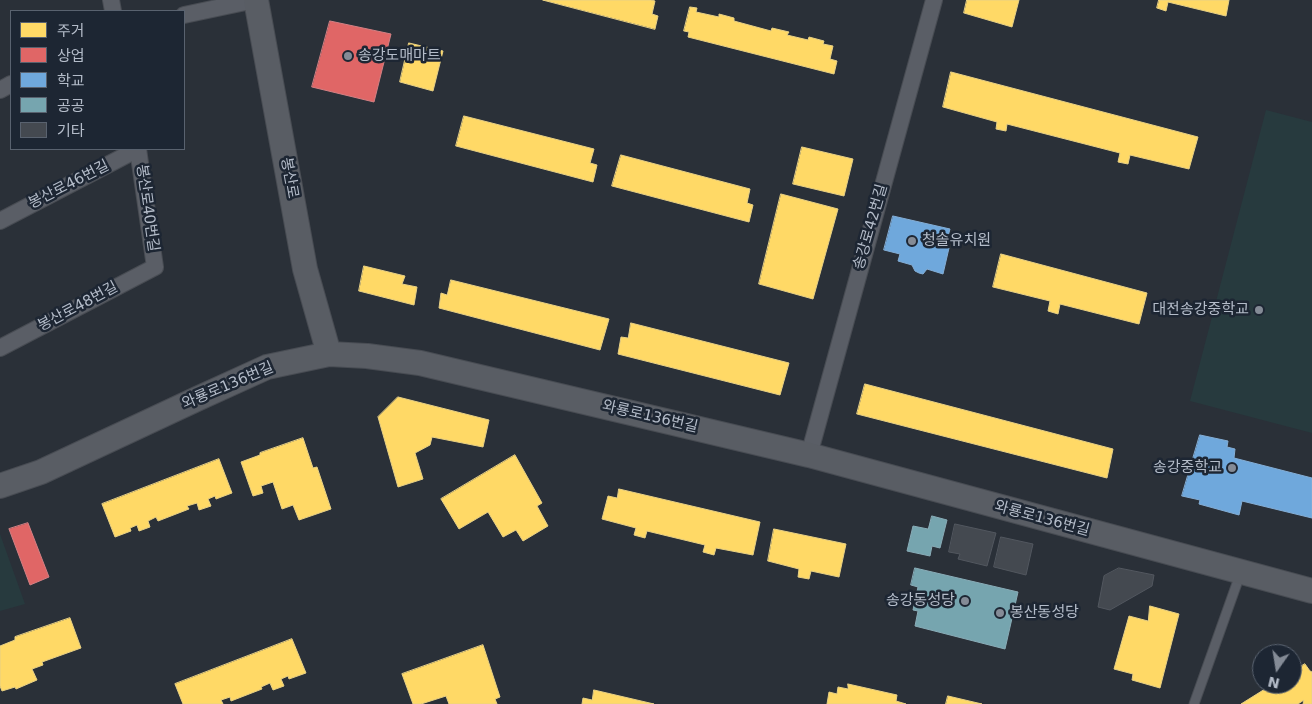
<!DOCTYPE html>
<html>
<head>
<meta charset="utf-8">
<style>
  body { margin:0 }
  #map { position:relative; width:1312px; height:704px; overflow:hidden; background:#2a3038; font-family:"DejaVu Sans","Noto Sans KR",sans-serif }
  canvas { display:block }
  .legend { position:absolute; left:10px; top:10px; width:175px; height:140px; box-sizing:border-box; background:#1d2633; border:1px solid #59626f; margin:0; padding:6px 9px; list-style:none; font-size:15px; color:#b4bcc9 }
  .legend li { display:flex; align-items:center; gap:10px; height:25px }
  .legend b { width:25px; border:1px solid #59626f }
  .north { position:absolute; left:1252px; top:644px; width:50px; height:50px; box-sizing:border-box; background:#1d2633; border:1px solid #59626f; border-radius:50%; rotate:193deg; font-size:14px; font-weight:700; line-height:20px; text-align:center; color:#b4bcc9 }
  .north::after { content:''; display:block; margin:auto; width:18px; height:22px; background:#848b96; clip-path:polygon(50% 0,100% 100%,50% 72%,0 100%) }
</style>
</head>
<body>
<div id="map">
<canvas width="1312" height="704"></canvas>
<ul class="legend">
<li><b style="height:14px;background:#ffd966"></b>주거</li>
<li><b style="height:14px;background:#e06666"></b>상업</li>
<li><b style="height:14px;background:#6fa8dc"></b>학교</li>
<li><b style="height:14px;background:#76a5af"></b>공공</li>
<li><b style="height:14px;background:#444950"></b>기타</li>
</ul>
<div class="north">N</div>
</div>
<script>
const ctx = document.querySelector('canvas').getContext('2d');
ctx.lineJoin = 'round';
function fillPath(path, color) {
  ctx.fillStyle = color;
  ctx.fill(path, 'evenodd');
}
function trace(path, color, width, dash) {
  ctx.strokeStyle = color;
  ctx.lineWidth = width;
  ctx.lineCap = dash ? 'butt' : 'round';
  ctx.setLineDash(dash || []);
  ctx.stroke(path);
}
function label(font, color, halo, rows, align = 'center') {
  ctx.font = font + ' "DejaVu Sans","Noto Sans KR",sans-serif';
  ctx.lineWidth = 5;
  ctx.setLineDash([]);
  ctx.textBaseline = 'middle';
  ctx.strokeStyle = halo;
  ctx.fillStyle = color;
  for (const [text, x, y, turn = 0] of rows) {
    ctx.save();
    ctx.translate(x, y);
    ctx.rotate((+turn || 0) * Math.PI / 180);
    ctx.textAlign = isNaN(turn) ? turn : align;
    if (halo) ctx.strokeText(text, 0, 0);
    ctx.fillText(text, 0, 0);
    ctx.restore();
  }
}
const green = new Path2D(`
  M1266,110l46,12v311l-122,-32z
  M0,534l25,70 -25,7z`);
const homes = new Path2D(`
  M543,0h108l4,1 -3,13 6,2 -3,13z
  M967,0h52l-7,27 -48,-14z
  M1159,0h70l-3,16 -58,-14 -2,9 -9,-3z
  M690,7l7,1 -1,4 23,5v-3l15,4v3l37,10 1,-3 17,4 -2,3 21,5 1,-3 15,4 -1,3 10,2 -3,13 7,2 -3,13 -146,-37 1,-5 -5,-1z
  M409,43l34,8 -10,40 -33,-9z
  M951,72l247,65 -9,32 -59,-14 -2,9 -10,-2 2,-9 -113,-29 -1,7 -10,-2 1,-7 -54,-15z
  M464,116l130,33 -4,14 7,2 -4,17 -137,-36z
  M802,147l51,12 -9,37 -51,-12z
  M621,155l129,34 -3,14 6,2 -4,17 -137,-36z
  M781,194l57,15 -25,90 -54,-15z
  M1001,254l146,39 -8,31 -79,-20 -2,10 -10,-3 2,-10 -57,-14z
  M364,266l41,10 -3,8 15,3 -3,18 -55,-14z
  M451,280l158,39 -9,31 -161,-42 2,-15 6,2z
  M631,323l158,40 -9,32 -162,-41 3,-17 7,1z
  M865,384l248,65 -6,29 -250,-64z
  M398,397l91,23 -6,27 -51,-10 -2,8 -15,8 8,26 -25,8 -20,-70z
  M303,438l10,30 4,-1 14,42 -32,11 -6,-15 -11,4 -9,-27 -12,4 2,7 -10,3 -12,-34 19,-7v-2z
  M515,455l27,48 -5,3 11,20 -25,15 -7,-11 -13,7 -15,-25 -29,17 -18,-30z
  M219,459l13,34 -16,6 -1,-3 -7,3 3,7 -12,4 -2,-7 -10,3 2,3 -31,12 -2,-4 -8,4 2,6 -11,4 -2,-6 -7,3 1,3 -16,6 -13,-33z
  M619,489l141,33 -7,33 -37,-7 -2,7 -11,-3 2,-7 -58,-14 -2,7 -11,-3 2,-7 -34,-9 6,-23 9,2z
  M774,529l72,15 -7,33 -28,-6 -2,8 -11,-2 1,-8 -31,-8z
  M1150,606l29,8 -19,74 -28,-8 1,-6 -19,-5 15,-53 19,5z
  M70,618l11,30 -39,14 1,3 -11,4 5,11 -21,9 -1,-2 -13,4 -2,-5v-40l15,-6v-3z
  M292,639l14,34 -17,6 -1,-3 -7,3 3,7 -11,4 -3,-7 -9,4 1,2 -31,12 -1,-4 -9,3 2,4h-40l-8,-20z
  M483,645l17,52 -5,2 2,5h-48l-3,-8 -25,8h-8l-11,-30z
  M1305,664l5,7 2,1v32h-9l1,-4 -6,4h-57l32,-20h19v-12z
  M848,684l49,11 -1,6 10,3h-79l2,-12 8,2 1,-7 10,2z
  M594,690l60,14h-72l1,-6 9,2z
  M948,696l34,8h-36z`);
const shops = new Path2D(`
  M330,21l61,13 -17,68 -62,-15z
  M28,523l21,54 -19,8 -21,-56z`);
const schools = new Path2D(`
  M893,216l57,13 -5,18 4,1 -6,26 -16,-5 -4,5 -4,-1 -4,-2 -3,-6 -14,-4 2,-7 -16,-4z
  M1200,435l28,6 -1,6 8,2 -1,9 78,20v40l-70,-17 -3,14 -40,-11 1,-4 -18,-4z`);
const public = new Path2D(`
  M932,516l15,4 -7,28 -8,-2 -2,10 -23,-5 6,-25 15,3z
  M915,568l103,24 -13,57 -90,-23 3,-15 -5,-1 5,-23 -7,-2z`);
const building = new Path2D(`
  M955,524l41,9 -9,33 -29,-7 2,-5 -11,-2z
  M1001,537l32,7 -7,31 -32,-8z
  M1119,568l35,7 -2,11 -42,24 -12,-3 6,-31z`);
const lane = new Path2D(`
  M1194,704l47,-132`);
const street = new Path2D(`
  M111,0l2,11
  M184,15l71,-15
  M0,90l11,-6
  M0,221l138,-72
  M0,348l155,-81 -17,-118
  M809,455l125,-455`);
const secondary = new Path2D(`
  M256,0l49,269 24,85
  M0,486l41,-14 158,-74 68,-31 62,-13 38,2 53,7 389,92 503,136`);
const markers = [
  [348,56,5,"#848b96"],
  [912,241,5,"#848b96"],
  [1259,310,5,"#848b96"],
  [1232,468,5,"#848b96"],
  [965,601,5,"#848b96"],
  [1000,613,5,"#848b96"]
];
const poiNames = [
  ["송강도매마트",358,56],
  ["청솔유치원",922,241],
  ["대전송강중학교",1249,310,"right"],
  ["송강중학교",1222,468,"right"],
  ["송강동성당",955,601,"right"],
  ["봉산동성당",1010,613]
];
const streetNames = [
  ["봉산로",289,178,80],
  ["봉산로46번길",69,185,-27],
  ["봉산로40번길",147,208,82],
  ["송강로42번길",871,227,-74],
  ["봉산로48번길",78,307,-28],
  ["와룡로136번길",228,386,-23],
  ["와룡로136번길",650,417,13],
  ["와룡로136번길",1042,519,15]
];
fillPath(green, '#273a3e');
fillPath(homes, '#ffd966');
trace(homes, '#e8d084', 1);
fillPath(shops, '#e06666');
trace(shops, '#d38084', 1);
fillPath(schools, '#6fa8dc');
trace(schools, '#84aed6', 1);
fillPath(public, '#76a5af');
trace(public, '#89acb7', 1);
fillPath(building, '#444950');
trace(building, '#52575f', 1);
trace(lane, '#484c53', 11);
trace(street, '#484c53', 18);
trace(secondary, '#484c53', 26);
trace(lane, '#5a5e66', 9);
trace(street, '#5a5e66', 16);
trace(secondary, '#595d64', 24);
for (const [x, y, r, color] of markers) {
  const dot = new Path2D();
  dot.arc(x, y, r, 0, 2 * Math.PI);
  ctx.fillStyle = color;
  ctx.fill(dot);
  trace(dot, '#1d2633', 2);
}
label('15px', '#b4bcc9', '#1d2633', poiNames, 'left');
label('15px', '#b4bcc9', '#1d2633', streetNames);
</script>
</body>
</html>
